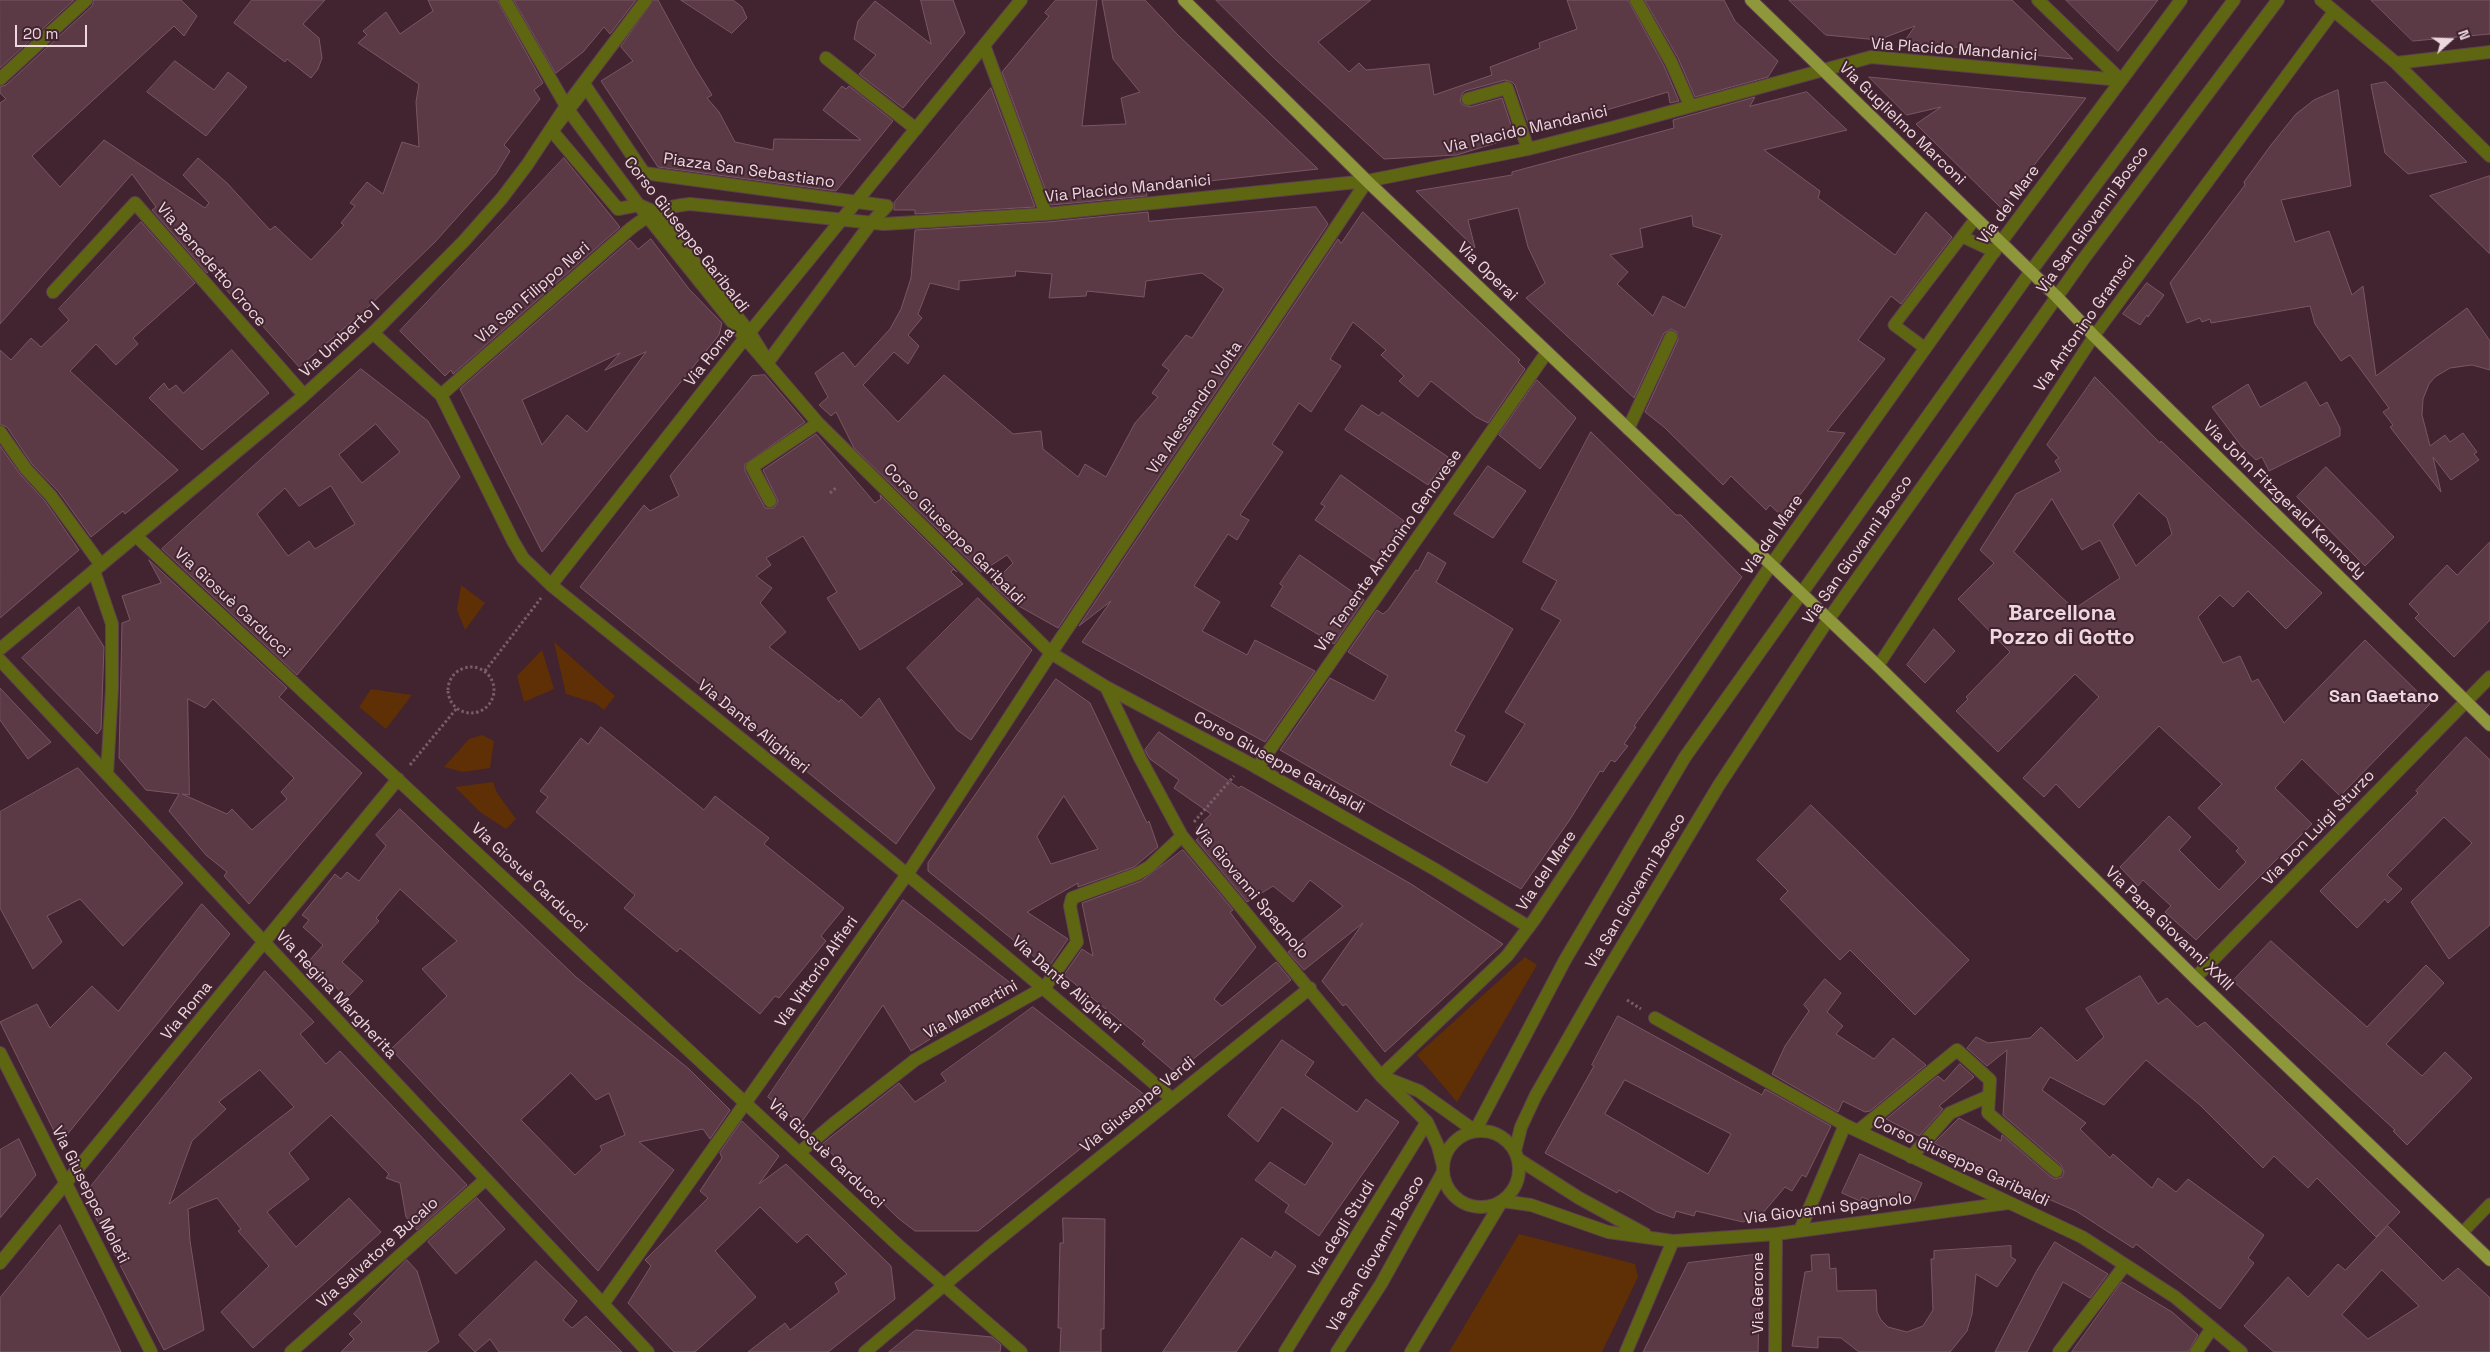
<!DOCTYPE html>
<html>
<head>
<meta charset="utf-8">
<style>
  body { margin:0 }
  #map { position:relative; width:2490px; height:1352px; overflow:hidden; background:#422330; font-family:"Space Grotesk",sans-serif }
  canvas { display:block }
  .north { position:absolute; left:2425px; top:15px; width:50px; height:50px; -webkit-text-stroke:4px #422330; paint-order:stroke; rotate:70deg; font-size:14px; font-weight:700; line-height:20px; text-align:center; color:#edd8df }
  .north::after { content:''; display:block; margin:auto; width:18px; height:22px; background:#edd8df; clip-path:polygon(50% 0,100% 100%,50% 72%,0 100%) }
  .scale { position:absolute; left:15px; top:25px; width:72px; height:22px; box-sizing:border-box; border:2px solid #edd8df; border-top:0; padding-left:6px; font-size:15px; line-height:18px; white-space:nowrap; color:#edd8df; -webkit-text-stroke:4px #422330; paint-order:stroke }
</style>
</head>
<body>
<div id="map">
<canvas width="2490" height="1352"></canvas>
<div class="north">N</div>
<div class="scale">20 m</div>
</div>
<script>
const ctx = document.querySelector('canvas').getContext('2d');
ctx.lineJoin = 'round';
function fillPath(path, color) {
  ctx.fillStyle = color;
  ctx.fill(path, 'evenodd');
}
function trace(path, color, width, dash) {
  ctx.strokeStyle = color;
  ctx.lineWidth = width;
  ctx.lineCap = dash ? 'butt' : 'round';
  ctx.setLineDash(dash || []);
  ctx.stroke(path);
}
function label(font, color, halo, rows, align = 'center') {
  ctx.font = font + ' "Space Grotesk",sans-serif';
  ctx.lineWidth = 4;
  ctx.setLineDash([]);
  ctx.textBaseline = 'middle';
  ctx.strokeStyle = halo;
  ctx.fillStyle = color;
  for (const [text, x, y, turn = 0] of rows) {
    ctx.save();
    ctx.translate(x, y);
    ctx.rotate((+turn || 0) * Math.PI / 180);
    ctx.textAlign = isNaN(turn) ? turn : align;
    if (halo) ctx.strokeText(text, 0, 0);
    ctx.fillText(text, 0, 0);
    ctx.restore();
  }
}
const green = new Path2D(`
  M461,585l24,18 -20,27 -8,-20z
  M554,642l61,54 -11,14 -9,-7 -29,-9z
  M542,650l12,39 -30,13 -7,-26z
  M371,689l41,6 -26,34 -27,-22z
  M482,735l12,6 -4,27 -27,4 -19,-5 25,-28z
  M493,782l4,11 19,26 -10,10 -26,-17 -25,-25z
  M1525,957l12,8 -80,137 -40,-47z
  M1519,1234l116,30 3,13 -36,75h-153z`);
const building = new Path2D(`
  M0,0h74l-74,68z
  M94,0h87l16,16 -13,20 -10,-10 -142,130 28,31 44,-47 101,68 4,-5 -26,-28 15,-17 29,25 43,47 5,-4 36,34 33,-35 -3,-2 14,-17 -5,-3 17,-21 16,12 19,-52 17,5 -3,-45 3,-18 -61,-41 9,-8 -4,-4 23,-19 14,22 33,-23 -5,-11h69l46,83 -9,7 6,9 -36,46 6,6 -14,23 -61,68 -71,69 -65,56 -61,-69 -3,2 -25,-30 -3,3 -55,-63 4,-3 -24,-33 -132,150v-221l6,-4 -6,-6v-6l6,-2 86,-79z
  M252,0h73l-22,24 16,14 3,20 -4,11 -7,9 -24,-19 -2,3 -51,-39z
  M514,0h122l-26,34 -6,-7 -21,25 -27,21z
  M654,0h4l36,66 18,29 -5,3 12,14 16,30 38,8 1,-11 87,1 -38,-30 19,-24 4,3 3,-3 44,35 -57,70 -178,-24 -57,-86 32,-20 -12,-14z
  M681,0h52l9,7 5,11 -15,15z
  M921,0h32l12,33 -62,75 -44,-34 17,-19 -22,-16 4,-18 17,-20 56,43z
  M1056,0h41l-15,126 44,-2 -5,-26 19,-6 -27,-33 -11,-59h43l33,35 140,134 -172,19 1,8 -96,9 -49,-133 47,-56 -4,-3z
  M1216,0h155l-53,42 31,30 10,-9 7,7 63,-6 5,31 58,-20 -2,-8 50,-19 -1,-5 38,-14 -10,-29h61l36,66 15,35 -9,2 -2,-11 -137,40 -16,-47 -3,-3 -7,-2 -40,11 -3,3 -2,7 3,4 7,2 32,-9 13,39 -58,18 -73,4 -109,-100z
  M1645,0h79l11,21 43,40 -10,16 -73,20 -17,-39z
  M1789,0h223l61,59 -169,-17 11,-16 -37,14 -52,-5z
  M2066,0h92l-40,51z
  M2371,0h119v34l-77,7z
  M175,61l39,29 14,-18 19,15 -41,49 -59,-44z
  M1869,77l70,7 147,14 -85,110 -85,-84 25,-17 -34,8z
  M2386,82l53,52 28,28 -59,12 -23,-21 -14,-68z
  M991,88l44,119 -120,7v-4h-21v-7z
  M2338,90l13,96 -70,14 14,42 34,-11 23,64 11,-9 13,90 91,-68 23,33v29l-18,-5 -22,3 -15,9 -6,7 -6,15 -1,16 8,31 15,-11 5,7 13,-9 14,19 -3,2 5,6 -28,20 -18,-23 8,35 -51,-65 3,-2 -10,-13 6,-4 -39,-53 -9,6 -26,-37 -5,-18 -99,17 -1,-4 -8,3 -2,-4 -13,5 -17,-40 75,-98 -1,-3 27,-37 25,-31 18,-14z
  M1807,92l40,38 -83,20 56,41 -2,7 77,57 31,-43 26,25 -51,67 -10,-8 -33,44 27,19 -58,72 18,2 -41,57 -22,26 -12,-11 -4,5 -35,-34 -8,9 -59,-58 -19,-15 33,-72 -1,-8 -6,-3 -7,4 -30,65 -108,-100 19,-15 -17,-36 -10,-39 -50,12 7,28 -59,-57 96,-16v-3l162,-44 -1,-8 82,-23 -5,9zM1692,216l1,10 29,9 -37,73 -22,-12 -10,20 -36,-32 11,-12 -18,-17 33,-8 -3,-18z
  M564,158l56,69 -167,147 -2,-4 -6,6 -45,-45z
  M2490,176v78l-60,-58z
  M1316,207l12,17 -270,404 -48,-27 -18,-17 21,-21 -6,-8 -26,17 -127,-124 -18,-36 -5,4 -12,-11 9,-8 -13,-24 28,-21 12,15 35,-38 11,-20 10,-31 4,-48 132,-8 101,-10 1,9zM1016,271l36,3 -3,24 37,-2 1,-5 57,6 2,-16 56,-8 22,16 -32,49 -6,-3 -24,30 7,5 -17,23 6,4 -23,26 -29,54 -21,-13 -7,13 -35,-28 -2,-18 -28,3 -69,-59 -46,47 -35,-37 31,-33 14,12 11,-18 -11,-11 14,-17 -4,-4 12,-31 29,7v-9l56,-5z
  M1363,212l157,148 -2,2 7,7 -37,54 -12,-6 -45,-36 -13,16 -19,-16 5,-5 -23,-21 5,-5 -33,-28 -23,37 11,7 -30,46 -12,-9 -27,41 11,8 -43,63 9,5 -12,20 -9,-6 -34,52 26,16 -18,29 45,24 8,-15 60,31 -50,71 -183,-100 29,-41 -32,25 259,-387 3,4z
  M141,222l54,61 -62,55 5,6 -22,21 -20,-21 -26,27 108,99 -53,44 -2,-3 -32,26 -33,-46 -26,-27 -25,-37 -7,-3v-74l11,10 20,-22 10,9 28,-27 -10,-11z
  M651,239l38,50 33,34 -3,12 -177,217 -82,-163 170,-149 8,9zM646,352l-59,80 -20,-17 -25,30 -20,-45 98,-47 -15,17z
  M2147,283l17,12 -16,22 -1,-2 -7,10 -17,-11z
  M232,350l37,43 -67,57 -53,-52 15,-15 5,7 7,-5 7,8z
  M361,369l67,52 32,56 -163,198 -135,-126zM376,424l24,28 -38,31 -23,-28zM331,486l24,38 -40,25 -6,-8 -21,15 -31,-42 28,-26 14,18z
  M765,375l40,47 -60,42v7l20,37h9l4,-7 -15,-31 53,-36 59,69 6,-4 -1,-4 77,77 -4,-3 -2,3 12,12 -103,66 -33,-52 10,-6 -34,-56 -37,22 5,7 -15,11 16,12 -12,15 26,29 -17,15 70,55 2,-3 20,19 18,-20 56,90 -39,56 -316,-257 64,-82 6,6 29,-15 -9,-20 82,-100z
  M2095,377l65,66 1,-2 161,152 -36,36 -38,-38 -15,16 -13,-12 -22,22 25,46 17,-7 12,26 6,-3 26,44 81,-83 65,64 -90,92 -38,-37 -27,29 37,36 -116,116 -31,-28 6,-6 -28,-26 -5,6 -18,-19 49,-51 22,21 -12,13 40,40 27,-28 -10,-11 3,-3 -41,-40 24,-24 -63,-58 -80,82 -23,-24 -12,13 -21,-19 76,-81 -24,-23 -77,78 -42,-41 12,-12 -2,-2 44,-45 -52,-53 36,-36 -14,-13 36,-56 45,-23 -6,-10 4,-3 -12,-13zM2139,493l28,25 5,16 -36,32 -23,-41zM2052,499l30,51 18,-10 20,38 -46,31 -60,-57z
  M1537,380l39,38 -36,51 -41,-34z
  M2306,382l14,24 7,-4 13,26v8l-71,35 -7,-14 -6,3 -14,-13 -30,-40 36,-23 12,23z
  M1362,405l17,11 3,-4 66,45 -20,28 -83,-55z
  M1591,432l85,83h5l61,62 -108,149 2,1 -12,17 4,2 -13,16 -4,-2 -8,12 -3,-1 -31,50 -48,68 -241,-139 50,-72 44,23 14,-25 -40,-24 29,-42 6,4 5,-4 28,-40 2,1 10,-19 18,11 -10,19 77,47 -58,102 10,5 -15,29 37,18 38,-59 -20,-12 56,-92 -20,-11 16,-28 -34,-19z
  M0,446l20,28 25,27 34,49 -79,68z
  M1488,466l38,25 -33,47 -39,-24z
  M2326,467l68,70 -29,29 -68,-69z
  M1341,475l63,46 -28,41 -61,-42 10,-14 -4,-2z
  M2490,542v78l-36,37 -39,-39 4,-4 -10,-10 38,-39 10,10z
  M1300,555l64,45 -30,44 -63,-38 12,-20 -3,-2z
  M149,560l138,128 -8,9 83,76 -113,131 -25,-28 3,-4 -21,-17 -37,-44 10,-17 -33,-4 -27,-32 3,-135 8,-3 -8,-24 39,-13zM188,699l17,9 8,-9 81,79 -13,14 6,7 -35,31 -20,-21 -5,5 -45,-20 7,1z
  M978,598l54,52 -61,90 -14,-10 -50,-62z
  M79,607l25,40 -3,82 -4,5 -75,-76z
  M1934,629l21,22 -30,32 -18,-18z
  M1056,679l34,24 57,120 2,-2 9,26 -24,20 -56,20v-4l-51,29 41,27 -20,29 -120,-97v-8zM1064,796l34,53 -47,15 -14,-27z
  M0,688l51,54 -23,17 -28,-39z
  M601,727l103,83 11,-14 54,42 -5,6 80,64 -23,28 5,5 -47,57 -4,-2 -15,18 -80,-66 -3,4 -53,-44 11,-13 -99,-83 12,-15 -8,-6 41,-53 7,6z
  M1159,732l80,56 2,-2 170,98 92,60 -118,108 -39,-48 -3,2 -21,-25 41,-58 -59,47 -16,-18 55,-46 -33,-26 -17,22 -20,-16 -26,16 -51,-62 6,-5 -6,-7 15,-14 -37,-26 5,-8 -29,-21 -3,-5 -2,-4z
  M2466,737l24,23v165l-41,34 -38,-57 61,-59 -28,-26 -57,58 15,14 -14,14 -3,-4 -28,29 -37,-37 98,-98 -2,-2z
  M78,768l105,115 -60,63 -43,-47 -33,17 15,26 -29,27 -33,-61v-96z
  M1811,805l158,155 -54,55 -65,-65 -10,10 -60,-61 8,-8 -31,-31z
  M400,809l176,168 113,92 41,41 -20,29 -7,-10 -64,13 35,28 -76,101 -207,-222 56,-53 -25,-27 35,-28 -57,-52 -24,29 3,3 -37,41 21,19 -16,17 -38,-37 14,-16 -20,-18 6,-7 -7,-5 33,-41 6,5 6,-7 12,9 27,-35 -10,-11zM571,1073l25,27 13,-7 16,42 -25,11 2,4 -27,25 -54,-55z
  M1183,850l50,60 -3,2 26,35 -42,52 8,7 54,-44 15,18 -115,93 -34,-29 3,-3 -81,-66 18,-26 11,7 -11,-53 59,-22z
  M903,900l110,85 -3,3 1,1 -100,62 -28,-46 -80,115h-8l-27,-23z
  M202,904l28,30 -164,202 -10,-1 -56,-113 37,-18 13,24 42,-42 26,25z
  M2271,941l96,86 59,-62 18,18 -58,61 36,32 23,-24 27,26 -65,67 -14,-14 2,-1 -162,-149z
  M265,971l49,51 -14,12 26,30 14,-13 127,134 -50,45 -11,-13 -6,-34 -14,-5 3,-4 -58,-59 -42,38 20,26 -42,33 29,35 53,-49 32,34 -128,116 -32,-36 48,-46 -31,-35 3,-2 -24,-31 -29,11 2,32 14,89 -40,20 -80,-155zM260,1070l34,37 -125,97 23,-63 34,-32 -7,-7z
  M2140,976l18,28 9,-6 30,29 8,-5 195,190 -24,25 -59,-59 -9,10 -34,-32 -11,12 -63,-63 -54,-45 -42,45 -54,-28 -8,13 44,33 -6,6 30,29 3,-4 39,34 6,-10 18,14 12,-13 76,56 -16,23 6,5 -34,46 -84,-65 -3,4 -57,-37 -53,-23 -89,-45 25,-25 42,23 1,-6 49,42 4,2 7,-2 2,-5 -3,-7 -58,-50 4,-65 -20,16 -20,-18 9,-11 12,6 42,-5 11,-11 36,34 27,-24 -18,-28z
  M1825,979l16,14 -14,19 16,14 -7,8 38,25 19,-21 33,27 -56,46 -5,1 -22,-11 -5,11 -66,-38 13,-28 24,-35 -5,-6z
  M1033,1007l113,89 -168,135h-63l-17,-13 -76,-74 77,-61 16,19 31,-21 -5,-7z
  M1618,1016l144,79 3,-6 66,37 -25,51 -4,-2 -10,16 -7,-4 -23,27 -19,8 -47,-11 -2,5 -18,-5 -2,7 -17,-6 -38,-22 -2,3 -72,-40 49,-87 -2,-1zM1625,1080l106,54 -23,40 -103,-60z
  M1282,1040l32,22 -9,13 52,37 9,-13 33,23 -80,114 -34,-24 4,-7 -34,-25 15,-18 35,23 28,-42 -51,-36 -24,35 -30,-26z
  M1960,1064l14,13 -35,29 4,3 -24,27 -33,-17 52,-43 6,5z
  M742,1121l37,35 -20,28 27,-20 105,102 4,33 -67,53h-80l37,-29 5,7 49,-38 -4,-9 12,-9 -40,-40 -10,9 -37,-36 -45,44 41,46 -61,55h-21l-46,-49 23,-37 -6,-6 63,-62 -8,-7 22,-33 -2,-5z
  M19,1139l17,36 -36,43v-68z
  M1860,1154l62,29 -8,18 -15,-7 -5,9 -15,-7 -3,7 -14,-6 -2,4 -18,-8z
  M477,1198l28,31 -49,45 -28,-32z
  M1063,1218l42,1 -1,110h-3v23h-41l1,-24h-3l2,-85h3z
  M60,1225l43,88 18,39h-121v-54z
  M2388,1226l55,55 15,-13 32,30v54h-216l-30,-26 44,-49 20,20 30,-33 7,6zM2382,1270l37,36 -51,33 -26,-24z
  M1242,1238l29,20 4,-7 21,15 -60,86h-73z
  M2055,1242l53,32 -18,24 -27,-16 -36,70h-32l41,-80z
  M2011,1246v11l5,3 -19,27 -21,-13 -4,40 -5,17 -17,21h-91l-18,-14 -23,-1v11l-26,-2 13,-74 7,-1 -1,-16 18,-1 1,15 6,-1 1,23 39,-1 1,22 4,8 7,7 19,5 16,-6 10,-16 -2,-51h3v-8z
  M1761,1254l-3,98h-115l45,-89z
  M407,1260l10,11 22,71 -13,10h-85l13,-13 -5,-5 13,-12 -8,-8z
  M536,1261l41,40 -14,19 9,8 14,-12 36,36h-123l-9,-13 -15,13 -16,-17z
  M2122,1282l50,30 26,23 -10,17h-116z
  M916,1330l76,7 9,8 -1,7h-111z`);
const path = new Path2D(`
  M830,493l7,-6
  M448 690a23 23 0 1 1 46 0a23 23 0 1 1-46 0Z
  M485,671l56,-73
  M410,765l47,-57
  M1194,822l40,-46
  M1627,1000l14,9`);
const service = new Path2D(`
  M1963,237l32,15
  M1925,348l-31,-23 82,-107
  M1878,666l216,-330 240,-325
  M2462,1233l28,-29`);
const pedestrian = new Path2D(`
  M826,58l90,71
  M586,87l58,86 243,33 -16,17 -103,139 -18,-29 -95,-121 -16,-7 -21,4 -66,-78z
  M107,774l5,-86`);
const minor = new Path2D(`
  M505,0l64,111 78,105 98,122 73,85 233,230 55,34 141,75 189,108 93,57
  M1636,0l35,62 19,43
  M2038,0l83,80
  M2321,0l75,63 94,93
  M984,45l62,169
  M2396,63l94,-11
  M0,79l86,-79
  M1468,99l39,-11 21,61
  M53,292l82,-89 169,192
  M373,333l68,62 72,146 10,17 28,27c209,169 419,337 621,514
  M441,395l189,-166c19,-15 35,-23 60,-25l194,20 162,-10 321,-33 161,-32 83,-21 260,-71 250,23
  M1628,429l43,-92
  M0,432l26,37 25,27 50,69
  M770,501l-18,-34 66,-44
  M136,536l763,710 122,106
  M94,571l18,53v64
  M551,585l194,-247 276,-338
  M0,660l648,692
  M1106,687l34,71 42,78 199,240 46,46 11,24 5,20
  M1257,768l290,-416
  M2195,978l295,-301
  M1655,1018l190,107 237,112 93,60 66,55
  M0,1053l151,299
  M1381,1076l126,-120 27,-36 237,-355
  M1386,1078l33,13 56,40
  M1858,1131l99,-81 33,30 -2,33 68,58
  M799,1153l34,-29 82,-64 130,-73 32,-45 -7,-36 2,-8 65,-24 12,-7 33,-31
  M1911,1157l39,-44 39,-17
  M1518,1159l61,39 66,36
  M1502,1201l29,4 77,27 65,9 103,-7 232,-31
  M1800,1230l45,-105
  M0,1263l398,-484
  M603,1304l305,-431 143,-220 316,-472
  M291,1352l195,-173
  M865,1352l123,-104 322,-260
  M1285,1352l142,-230
  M1626,1352l47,-111
  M1775,1352l1,-118
  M2059,1352l66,-87
  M2196,1352l16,-24`);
const tertiary = new Path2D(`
  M1771,565l230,-323 180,-242
  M0,649l300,-250 73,-66 91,-92 38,-43 25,-33 39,-59 80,-106
  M1443 1169a38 38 0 1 1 76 0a38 38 0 1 1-76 0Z
  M1475,1131l90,-171 120,-203 346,-486 203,-271
  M1515,1151l6,-24 15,-32 64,-112 119,-198 109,-165 257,-363 193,-257
  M1337,1352l44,-68 62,-112
  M1411,1352l91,-151`);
const primary = new Path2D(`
  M1184,0l183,181 511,485 317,312 295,282
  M1751,0l305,296 38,40 396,389`);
const streetNames = [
  ["Via Placido Mandanici",1954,50,4],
  ["Via Guglielmo Marconi",1902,124,44],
  ["Via Placido Mandanici",1526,130,-13],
  ["Piazza San Sebastiano",749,171,8],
  ["Via Placido Mandanici",1128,189,-6],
  ["Via del Mare",2009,205,-54],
  ["Via San Giovanni Bosco",2093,220,-54],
  ["Corso Giuseppe Garibaldi",686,235,52],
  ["Via Benedetto Croce",211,265,49],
  ["Via Operai",1487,272,44],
  ["Via San Filippo Neri",533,293,-41],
  ["Via Antonino Gramsci",2085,324,-55],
  ["Via Umberto I",340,340,-43],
  ["Via Roma",710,357,-52],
  ["Via Alessandro Volta",1195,408,-56],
  ["Via John Fitzgerald Kennedy",2284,500,44],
  ["Corso Giuseppe Garibaldi",954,535,45],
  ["Via del Mare",1773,535,-55],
  ["Via San Giovanni Bosco",1858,550,-55],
  ["Via Tenente Antonino Genovese",1389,551,-55],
  ["Via Giosuè Carducci",232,603,43],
  ["Via Dante Alighieri",753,727,39],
  ["Corso Giuseppe Garibaldi",1279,763,29],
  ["Via Don Luigi Sturzo",2319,828,-46],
  ["Via del Mare",1547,871,-56],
  ["Via Giosuè Carducci",529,878,43],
  ["Via San Giovanni Bosco",1636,891,-59],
  ["Via Giovanni Spagnolo",1251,892,50],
  ["Via Papa Giovanni XXIII",2169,929,44],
  ["Via Vittorio Alfieri",817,972,-55],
  ["Via Dante Alighieri",1066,985,41],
  ["Via Regina Margherita",336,995,47],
  ["Via Mamertini",971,1010,-29],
  ["Via Roma",187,1011,-51],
  ["Via Giuseppe Verdi",1138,1105,-39],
  ["Via Giosuè Carducci",826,1154,43],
  ["Corso Giuseppe Garibaldi",1961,1162,25],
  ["Via Giuseppe Moleti",90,1195,63],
  ["Via Giovanni Spagnolo",1828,1209,-7],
  ["Via degli Studi",1342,1229,-58],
  ["Via Salvatore Bucalo",378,1253,-42],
  ["Via San Giovanni Bosco",1376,1254,-60],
  ["Via Gerone",1759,1293,-90]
];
const neighbourhoodNames = [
  ["San Gaetano",2384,697]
];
const districtNames = [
  ["Barcellona",2062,614],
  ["Pozzo di Gotto",2062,638]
];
fillPath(green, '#5f2f05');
fillPath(building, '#5b3a46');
trace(building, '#7a5664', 1);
trace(service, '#5d404c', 13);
trace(pedestrian, '#5d404c', 14);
trace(minor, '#5d404c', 14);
trace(tertiary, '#5d404c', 14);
trace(primary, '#5d404c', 14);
trace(path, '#785c67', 3, [2.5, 2.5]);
trace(service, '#5e6611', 11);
trace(pedestrian, '#5e6611', 12);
trace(minor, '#5e6611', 12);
trace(tertiary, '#5e6611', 12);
trace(primary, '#8e983b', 12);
label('16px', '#edd8df', '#422330', streetNames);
label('bold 18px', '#edd8df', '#422330', neighbourhoodNames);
label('bold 21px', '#edd8df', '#422330', districtNames);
</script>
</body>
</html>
